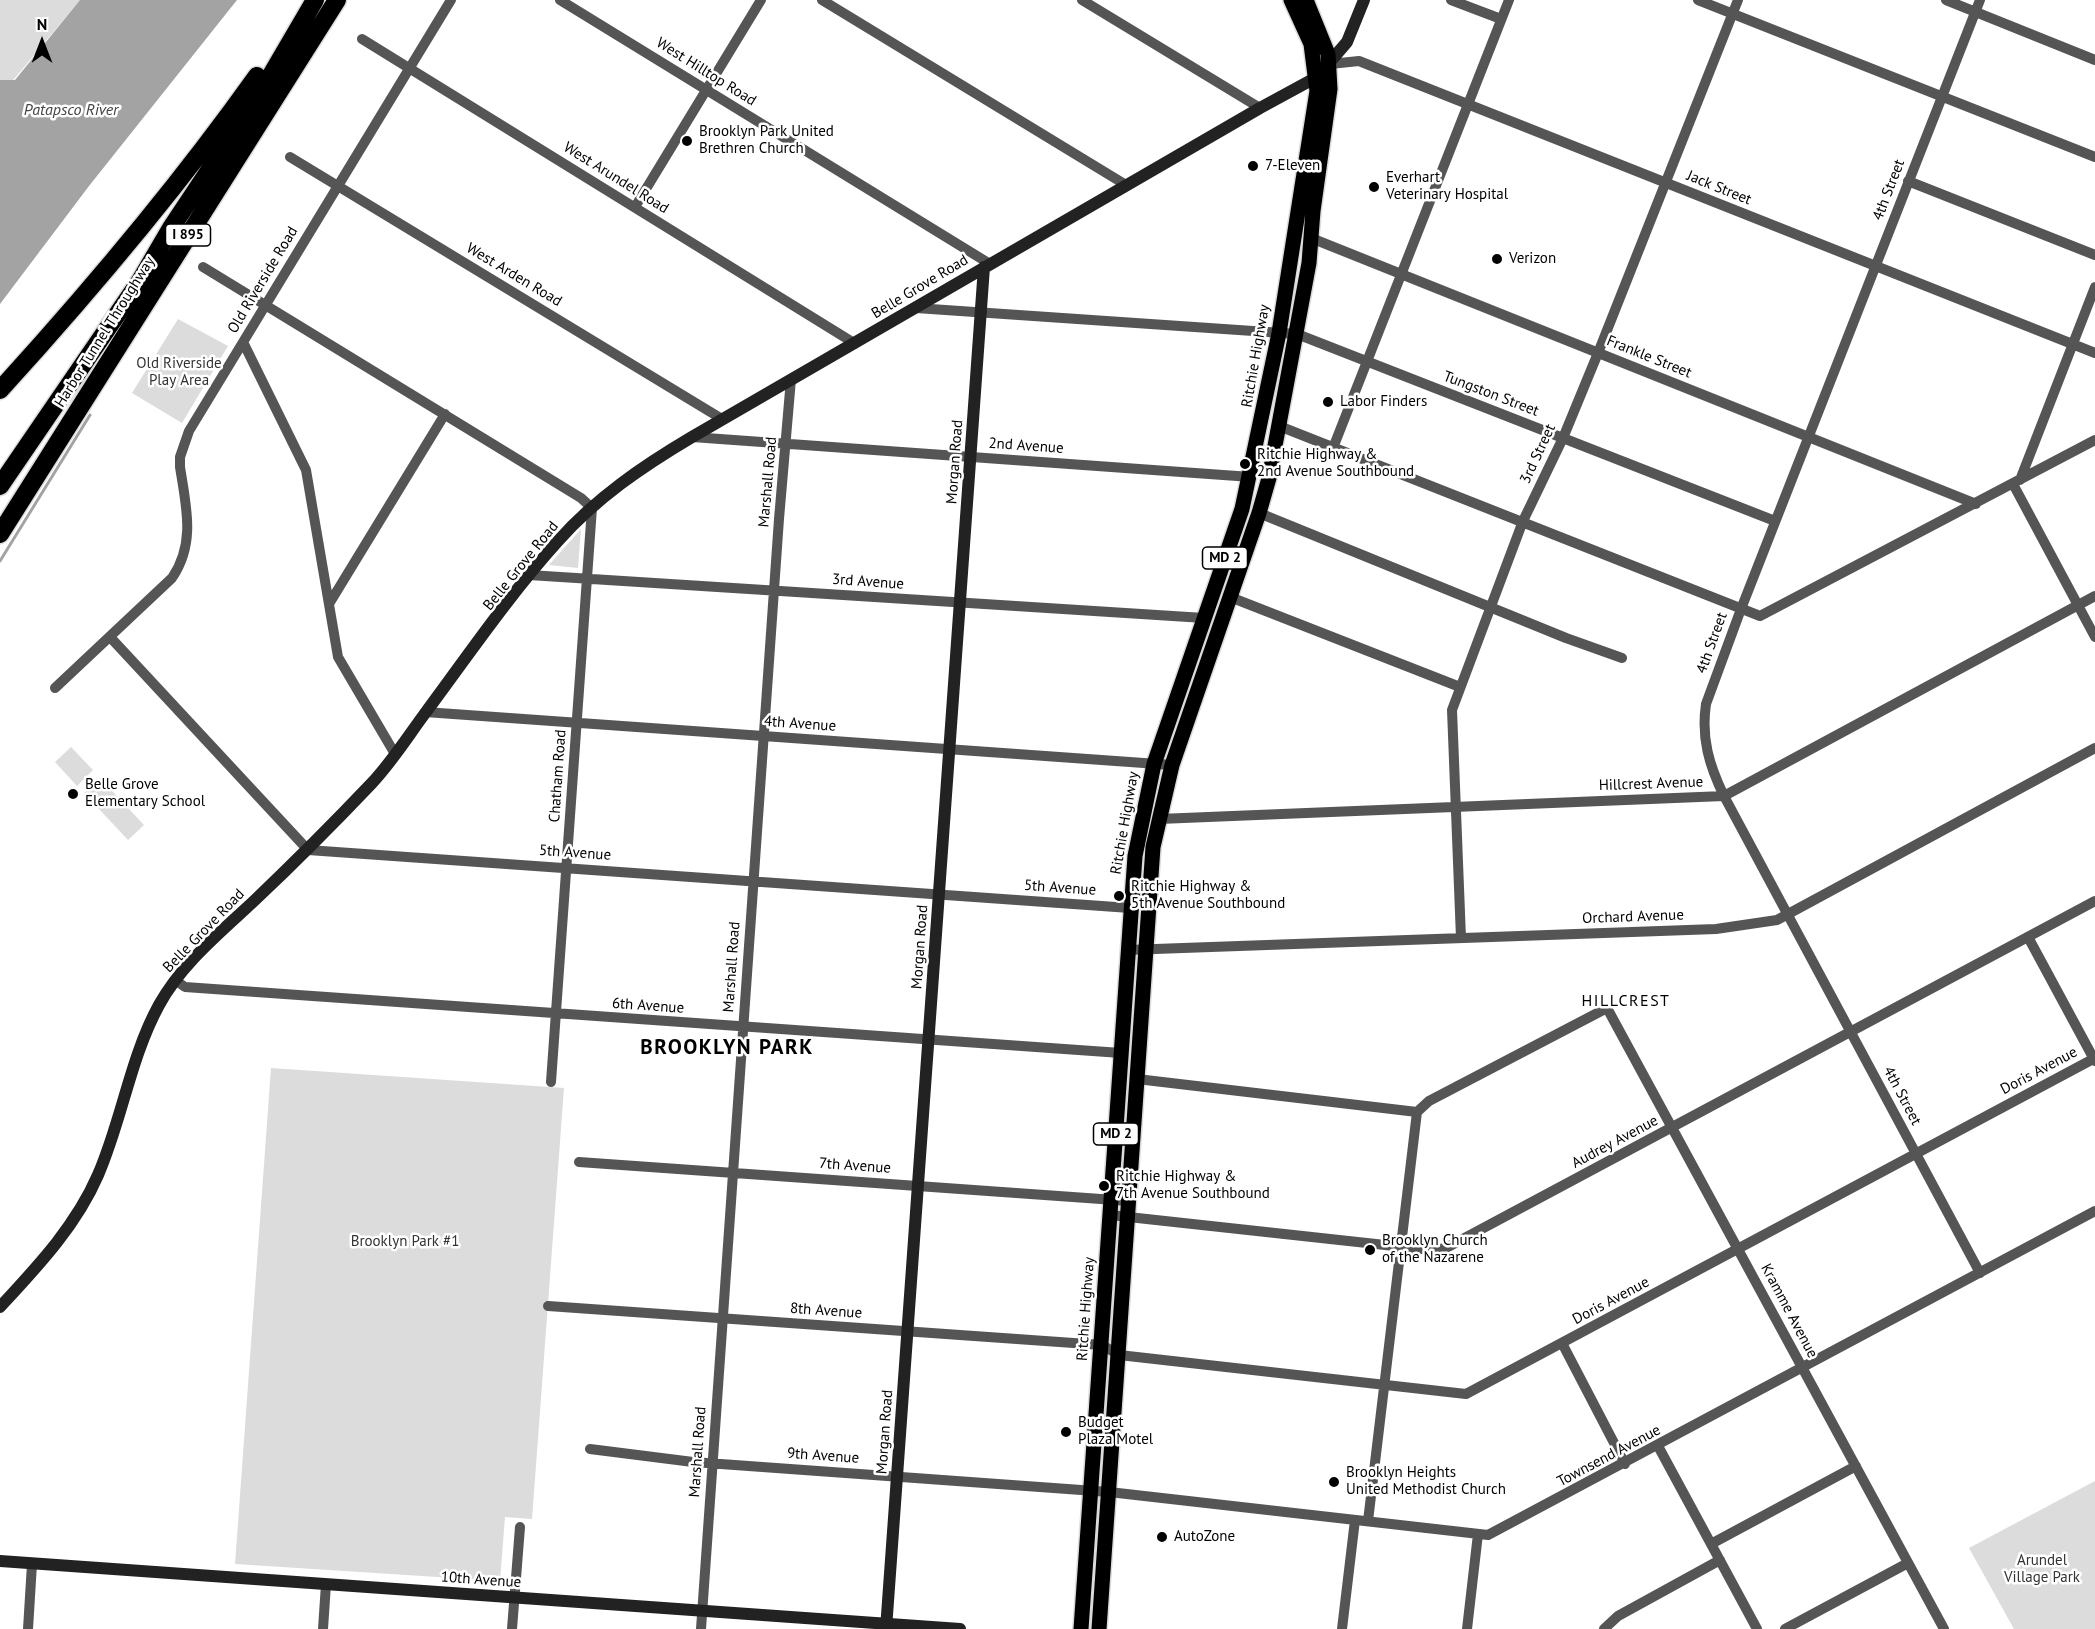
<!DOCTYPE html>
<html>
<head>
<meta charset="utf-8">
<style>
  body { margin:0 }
  #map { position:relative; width:2095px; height:1629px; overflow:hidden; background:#fff; font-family:"PT Sans",sans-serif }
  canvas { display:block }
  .north { position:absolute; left:12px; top:12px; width:60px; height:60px; -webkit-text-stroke:4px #fff; paint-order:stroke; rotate:0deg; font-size:16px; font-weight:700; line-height:24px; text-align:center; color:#000 }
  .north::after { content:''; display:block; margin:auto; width:21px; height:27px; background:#000; clip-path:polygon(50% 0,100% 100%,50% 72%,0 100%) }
</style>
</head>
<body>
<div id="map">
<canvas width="2095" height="1629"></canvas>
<div class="north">N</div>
</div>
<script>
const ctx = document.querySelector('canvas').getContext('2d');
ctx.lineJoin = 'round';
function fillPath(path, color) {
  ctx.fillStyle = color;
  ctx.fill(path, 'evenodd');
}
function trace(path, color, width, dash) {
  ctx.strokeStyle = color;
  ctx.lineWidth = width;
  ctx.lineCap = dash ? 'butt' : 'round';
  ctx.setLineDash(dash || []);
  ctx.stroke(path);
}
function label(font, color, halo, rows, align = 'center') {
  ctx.font = font + ' "PT Sans",sans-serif';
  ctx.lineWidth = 5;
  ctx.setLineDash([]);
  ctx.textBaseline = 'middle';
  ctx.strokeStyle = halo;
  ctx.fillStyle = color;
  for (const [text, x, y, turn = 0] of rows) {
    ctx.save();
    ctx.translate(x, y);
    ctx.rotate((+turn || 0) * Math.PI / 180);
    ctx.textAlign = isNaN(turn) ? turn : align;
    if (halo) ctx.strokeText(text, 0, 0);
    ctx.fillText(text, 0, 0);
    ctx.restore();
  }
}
const green = new Path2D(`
  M0,0h80l-80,96z
  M178,319l50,27 -46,77 -50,-30z
  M581,529l-3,39 -29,-3z
  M71,747l22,23 -16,16 -22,-24z
  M100,778l44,47 -16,15 -44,-47z
  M271,1068l293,20 -32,431 -27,-2 -5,64 -265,-17z
  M2095,1481v148h-81l-45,-81z`);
const water = new Path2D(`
  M80,0h157l-148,186 -89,118v-224h15z`);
const stream = new Path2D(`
  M0,561l90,-146`);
const street = new Path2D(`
  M560,0l430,264
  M822,0l304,185
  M1082,0l178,108
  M1451,0l50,19
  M1698,0l397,157
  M1946,0l149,60
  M1980,0l-239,609 -35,95c-5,34 3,61 18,92l256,477
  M362,39l492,304
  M1330,64l29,-3 736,292
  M290,157l432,262
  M1908,181l187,74
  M635,207l126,-207
  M1311,238l665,266
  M203,267l378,231 11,10 -41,574
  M916,308l381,26 478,187
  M243,342l63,128 32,187 57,97
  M1279,426l481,190 335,-176
  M692,437l559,40
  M1333,448l176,-448
  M2020,480l75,-193
  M2013,484l82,153
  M1259,513l307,125 56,20
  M529,575l675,43
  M1230,597l230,90
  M329,604l116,-190
  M110,637l198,213 822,58
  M55,688l117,-110c24,-35 14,-72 8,-111v-10l9,-26 262,-431
  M425,712l747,53
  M1159,819l565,-23 371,-200
  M2028,937l67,124
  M1461,938l-9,-228 71,-189 40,-83 35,-85 140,-353
  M1127,950l589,-21 61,-9 318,-172
  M175,980l10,7 936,66
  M1137,1079l280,33 12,-11 178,-93 337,621
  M579,1162l550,39
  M1110,1215l321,35 15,-2 649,-347
  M548,1306l554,39 17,10 347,39 629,-336
  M1563,1345l62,119
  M1658,1446l99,183
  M590,1449l103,13 416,30 379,43 607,-324
  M1368,1521l49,-409
  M1711,1544l145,-78
  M28,1629l4,-65
  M323,1629l3,-45
  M512,1629l8,-102
  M701,1629l78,-1110 12,-140
  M1342,1629l13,-109
  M1467,1629l11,-95
  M1604,1629l14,-13 102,-56
  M1785,1629l123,-66`);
const secondary = new Path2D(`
  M0,1307c37,-40 76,-81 98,-132 24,-55 32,-117 61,-170 23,-42 62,-73 96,-105 40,-38 78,-76 116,-116 21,-22 37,-48 55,-72 43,-58 84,-118 132,-171 38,-43 85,-75 134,-104l568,-329 57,-31 30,-35 17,-42
  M0,1561l960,68
  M886,1629l98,-1362`);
const primary = new Path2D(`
  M1081,1629l54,-773 19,-92 88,-255 37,-176 38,-242 -6,-47 -20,-44
  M1099,1629l54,-782 19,-82 87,-252 10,-35 40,-215 4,-52 17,-122 -2,-35 -22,-54`);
const highway = new Path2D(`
  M0,390c91,-100 178,-203 257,-314
  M0,486l140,-205 31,-53 89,-134 55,-94
  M0,534l337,-534`);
const markers = [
  [687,141,6,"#000"],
  [1253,166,6,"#000"],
  [1374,187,6,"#000"],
  [1497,259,6,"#000"],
  [1328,402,6,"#000"],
  [1245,464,6,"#000"],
  [73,794,6,"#000"],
  [1119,896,6,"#000"],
  [1104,1186,6,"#000"],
  [1370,1250,6,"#000"],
  [1066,1432,6,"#000"],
  [1334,1482,6,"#000"],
  [1162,1537,6,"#000"]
];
const shields = [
  [188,235,45],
  [1225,558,45],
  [1116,1134,45]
];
const shieldNames = [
  ["I 895",188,235],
  ["MD 2",1225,558],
  ["MD 2",1116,1134]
];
const streetNames = [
  ["West Hilltop Road",706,72,32],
  ["West Arundel Road",616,178,32],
  ["Jack Street",1719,188,22],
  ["4th Street",1889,190,-69],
  ["West Arden Road",514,275,31],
  ["Old Riverside Road",263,280,-59],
  ["Belle Grove Road",920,287,-31],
  ["Harbor Tunnel Throughway",105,332,-58],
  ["Ritchie Highway",1256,356,-80],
  ["Frankle Street",1649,357,22],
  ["Tungston Street",1491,394,21],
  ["2nd Avenue",1026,446,4],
  ["3rd Street",1538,454,-65],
  ["Morgan Road",955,462,-86],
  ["Marshall Road",768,482,-85],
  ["Belle Grove Road",521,566,-51],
  ["3rd Avenue",868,582,4],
  ["4th Street",1712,643,-70],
  ["4th Avenue",800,724,4],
  ["Chatham Road",558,776,-86],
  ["Hillcrest Avenue",1651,784,-2],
  ["Ritchie Highway",1125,823,-80],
  ["5th Avenue",575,853,4],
  ["5th Avenue",1060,888,4],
  ["Orchard Avenue",1633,917,-2],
  ["Belle Grove Road",204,931,-46],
  ["Morgan Road",920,947,-86],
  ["Marshall Road",732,967,-86],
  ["6th Avenue",648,1006,4],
  ["Doris Avenue",2039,1071,-28],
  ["4th Street",1902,1096,62],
  ["Audrey Avenue",1615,1142,-28],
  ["7th Avenue",855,1166,4],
  ["Doris Avenue",1611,1301,-28],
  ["Ritchie Highway",1086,1309,-86],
  ["8th Avenue",826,1311,4],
  ["Kramme Avenue",1789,1311,62],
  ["Morgan Road",885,1432,-86],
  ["Marshall Road",698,1452,-86],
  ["9th Avenue",823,1456,4],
  ["Townsend Avenue",1609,1456,-28],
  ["10th Avenue",481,1580,4]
];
const poiNames = [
  ["Brooklyn Park United",699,132],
  ["Brethren Church",699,149],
  ["7-Eleven",1265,166],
  ["Everhart",1386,178],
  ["Veterinary Hospital",1386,195],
  ["Verizon",1509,259],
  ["Labor Finders",1340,402],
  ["Ritchie Highway &",1257,455],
  ["2nd Avenue Southbound",1257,472],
  ["Belle Grove",85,785],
  ["Elementary School",85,802],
  ["Ritchie Highway &",1131,887],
  ["5th Avenue Southbound",1131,904],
  ["Ritchie Highway &",1116,1177],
  ["7th Avenue Southbound",1116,1194],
  ["Brooklyn Church",1382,1241],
  ["of the Nazarene",1382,1258],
  ["Budget",1078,1423],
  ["Plaza Motel",1078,1440],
  ["Brooklyn Heights",1346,1473],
  ["United Methodist Church",1346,1490],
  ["AutoZone",1174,1537]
];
const parkNames = [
  ["Old Riverside",179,364],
  ["Play Area",179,381],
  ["Brooklyn Park #1",405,1242],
  ["Arundel",2042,1561],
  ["Village Park",2042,1578]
];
const waterNames = [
  ["Patapsco River",71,110]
];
const neighbourhoodNames = [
  ["HILLCREST",1626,1001]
];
const districtNames = [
  ["BROOKLYN PARK",727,1048]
];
fillPath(green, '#dcdcdc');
fillPath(water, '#a3a3a3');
trace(stream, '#a3a3a3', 3);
trace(primary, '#dbdbdb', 18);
trace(highway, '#dbdbdb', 21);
trace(street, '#555', 10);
trace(secondary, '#222', 12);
trace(primary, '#000', 15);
trace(highway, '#000', 18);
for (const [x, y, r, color] of markers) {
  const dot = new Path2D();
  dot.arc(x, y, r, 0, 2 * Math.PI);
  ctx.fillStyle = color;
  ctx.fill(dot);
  trace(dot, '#fff', 2);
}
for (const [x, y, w] of shields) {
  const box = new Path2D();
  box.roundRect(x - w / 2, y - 11, w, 22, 4.5);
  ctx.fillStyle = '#fff';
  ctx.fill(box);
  trace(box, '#000', 1.5);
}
label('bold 14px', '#000', null, shieldNames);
label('15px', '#000', '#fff', streetNames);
label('15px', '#000', '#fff', poiNames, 'left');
label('15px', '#333', '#fff', parkNames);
label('italic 16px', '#444', '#fff', waterNames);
ctx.letterSpacing = '1.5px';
label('16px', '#000', '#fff', neighbourhoodNames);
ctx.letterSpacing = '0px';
ctx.letterSpacing = '1.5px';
label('bold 21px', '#000', '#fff', districtNames);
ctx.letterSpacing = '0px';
</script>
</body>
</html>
